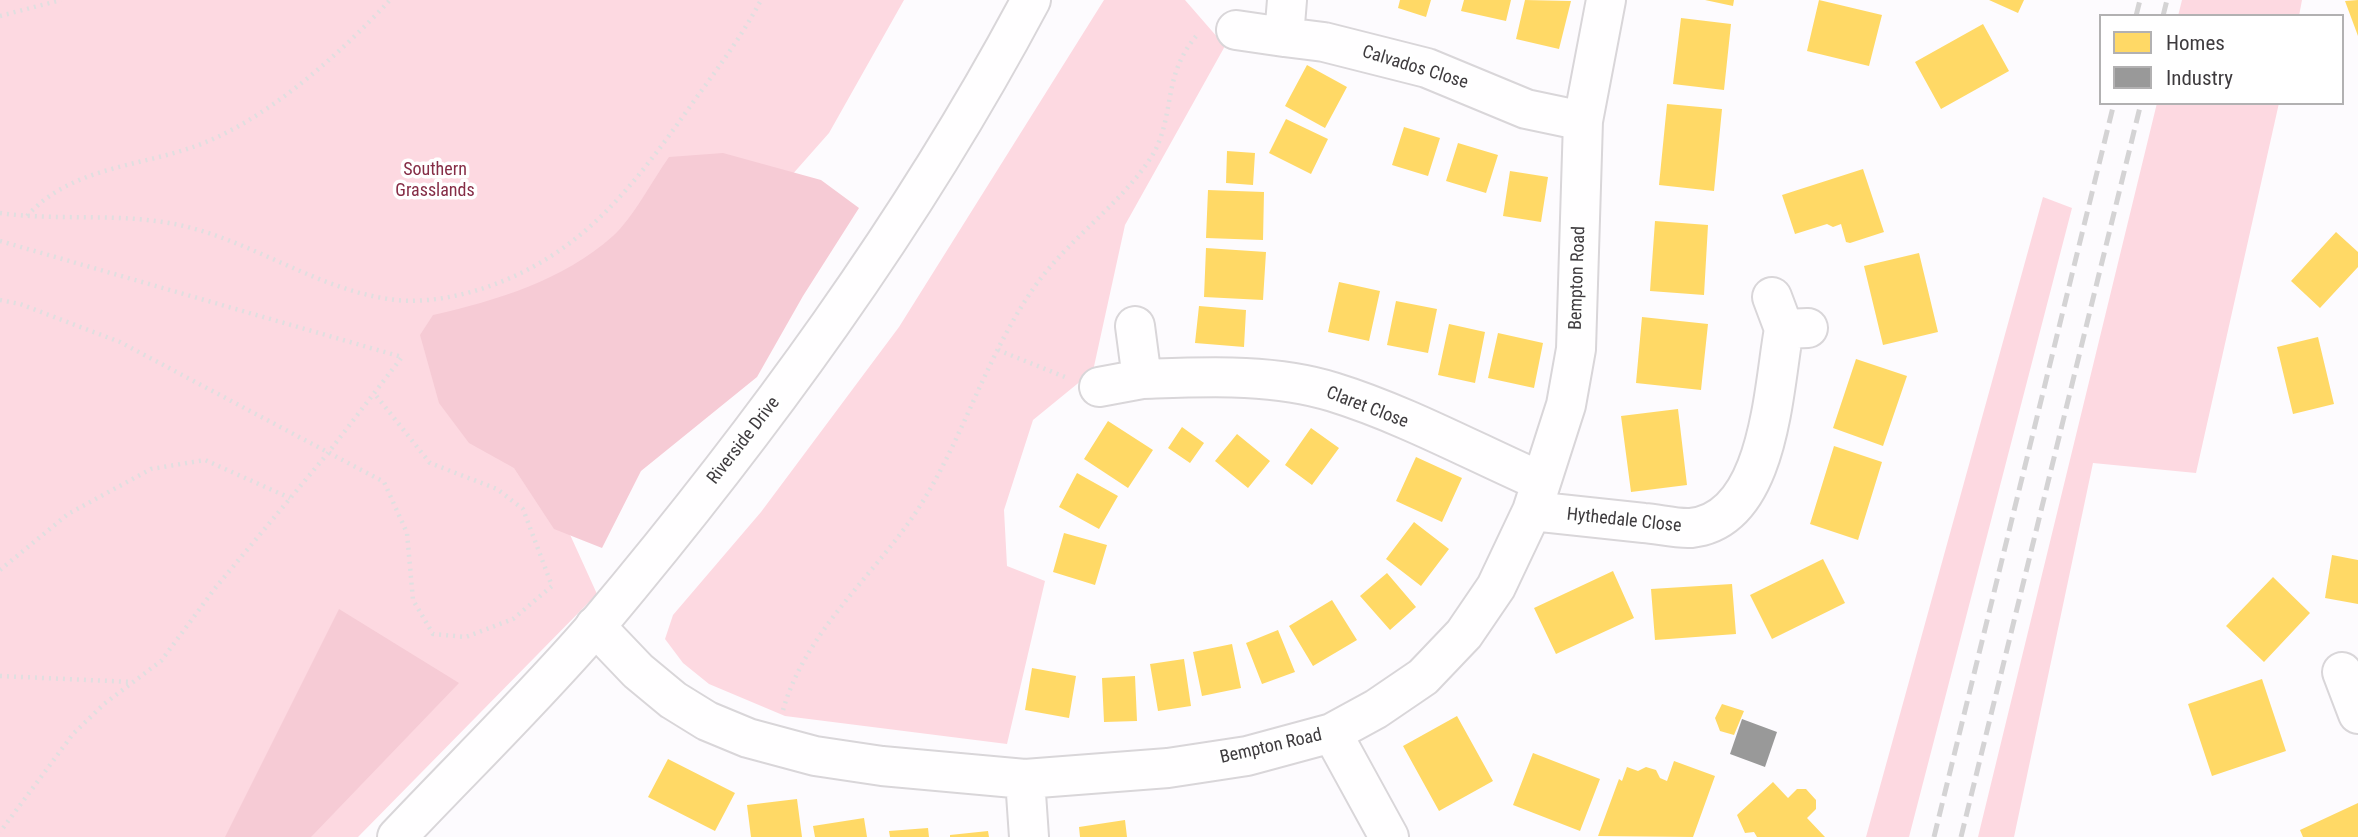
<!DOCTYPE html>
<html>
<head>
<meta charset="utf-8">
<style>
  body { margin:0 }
  #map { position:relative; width:2358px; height:837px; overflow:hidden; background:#fdfbfe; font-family:"Roboto Condensed",sans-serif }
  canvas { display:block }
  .legend { position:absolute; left:2099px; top:14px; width:245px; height:91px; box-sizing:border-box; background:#fff; border:2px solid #b2b1b2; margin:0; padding:9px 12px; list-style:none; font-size:21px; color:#3e3b3e }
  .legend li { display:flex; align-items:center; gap:14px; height:35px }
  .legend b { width:35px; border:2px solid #b2b1b2 }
</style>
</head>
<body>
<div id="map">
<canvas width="2358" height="837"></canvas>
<ul class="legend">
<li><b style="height:19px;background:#ffd966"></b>Homes</li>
<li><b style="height:19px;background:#999"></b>Industry</li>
</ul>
</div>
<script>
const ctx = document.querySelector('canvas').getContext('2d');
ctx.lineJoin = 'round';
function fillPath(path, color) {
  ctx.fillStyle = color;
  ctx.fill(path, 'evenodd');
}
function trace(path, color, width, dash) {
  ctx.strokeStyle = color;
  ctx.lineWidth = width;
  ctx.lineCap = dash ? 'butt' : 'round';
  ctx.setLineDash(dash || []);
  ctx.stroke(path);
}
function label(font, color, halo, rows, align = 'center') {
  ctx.font = font + ' "Roboto Condensed",sans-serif';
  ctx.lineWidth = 7;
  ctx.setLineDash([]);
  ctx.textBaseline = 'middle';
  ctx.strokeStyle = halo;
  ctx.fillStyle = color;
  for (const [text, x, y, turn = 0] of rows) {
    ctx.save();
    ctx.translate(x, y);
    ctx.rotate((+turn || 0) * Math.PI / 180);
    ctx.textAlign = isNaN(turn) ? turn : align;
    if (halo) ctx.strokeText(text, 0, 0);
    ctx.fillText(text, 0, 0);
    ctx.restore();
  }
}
const green = new Path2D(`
  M0,0h904l-75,133 -46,52 -291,178 105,231 -239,243h-358z
  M1104,0h81l40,46 -100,179 -32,146 -60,49 -29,90 3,56 38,15 -38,163 -222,-28 -76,-32 -26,-21 -18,-24 8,-24 88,-103 138,-185z
  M2182,0h120l-3,16h-121z
  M2157,103h122l-83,370 -103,-10 -79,374h-36z
  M2043,197l29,11 -163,629h-43z`);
const forest = new Path2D(`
  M723,153l98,27 38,28 -56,88 -46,81 -116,94 -39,77 -48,-19 -40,-61 -45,-25 -30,-40 -19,-68 13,-20c65,-15 129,-34 180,-79 20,-18 39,-55 56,-79z
  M339,609l120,74 -148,154h-86z`);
const homes = new Path2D(`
  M1400,0h31l-5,17 -28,-9z
  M1464,0h47l-5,21 -45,-10z
  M1525,0l46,1 -12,48 -43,-10z
  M1705,0h29l-1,6z
  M1819,0l63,15 -13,51 -62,-15z
  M1989,0h35l-6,13z
  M2358,0v36l-13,-35z
  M1681,18l50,6 -7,66 -51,-6z
  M1983,24l26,47 -68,38 -26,-47z
  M1307,65l40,22 -22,41 -40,-22z
  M1667,104l55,5 -8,82 -55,-6z
  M1286,119l42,20 -17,35 -42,-21z
  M1404,127l36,11 -12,38 -36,-11z
  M1458,143l40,12 -12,38 -40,-12z
  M1227,151l28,2 -2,32 -27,-2z
  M1863,169l21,63 -34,11 -4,-1 -5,-18 -8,3 -6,-3 -32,10 -13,-39z
  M1510,171l38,6 -7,45 -38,-6z
  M1208,190l56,2 -1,48 -57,-2z
  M1655,221l53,4 -4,70 -54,-4z
  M2336,232l22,20v15l-38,41 -29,-27z
  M1206,248l60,4 -3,48 -59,-3z
  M1919,253l19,79 -55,13 -19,-79z
  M1339,282l41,9 -11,50 -41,-9z
  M1396,301l41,8 -9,44 -41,-8z
  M1199,306l47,4 -2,37 -49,-4z
  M1642,317l66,7 -7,66 -65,-7z
  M1449,324l36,8 -10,51 -37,-8z
  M1498,333l45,10 -9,45 -46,-10z
  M2318,337l16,67 -41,10 -16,-67z
  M1856,359l51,17 -24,70 -50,-18z
  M1678,409l9,76 -56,7 -10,-76z
  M1108,421l45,29 -25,38 -44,-29z
  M1182,427l22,16 -14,20 -22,-15z
  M1311,428l28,20 -27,37 -27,-20z
  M1237,434l33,27 -22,27 -33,-27z
  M1834,446l48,16 -24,78 -48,-16z
  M1416,457l46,21 -20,44 -46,-21z
  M1077,473l41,23 -19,33 -40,-22z
  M1414,522l35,27 -28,37 -35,-27z
  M1064,533l43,12 -12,40 -42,-13z
  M2332,555l26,5v44l-33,-6z
  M1823,559l22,44 -73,36 -22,-44z
  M1613,571l21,47 -78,36 -22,-46z
  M1387,573l29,34 -26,23 -30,-34z
  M2273,577l37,36 -46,49 -38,-36z
  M1732,584l4,50 -81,6 -4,-51z
  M1332,600l25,40 -44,26 -24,-40z
  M1278,630l17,42 -33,12 -16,-41z
  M1232,644l9,44 -39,8 -9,-44z
  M1184,659l7,47 -33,5 -8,-47z
  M1032,668l44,8 -7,42 -44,-8z
  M1135,676l2,45 -33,1 -2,-44z
  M2262,679l24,72 -74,25 -24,-72z
  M1722,704l22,7 -10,24 -14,-4 -5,-13z
  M1457,716l36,65 -54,30 -36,-65z
  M1533,753l67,26 -20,52 -67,-26z
  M668,759l67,34 -20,38 -67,-34z
  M1674,761l41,15 -22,61 -95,-1 21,-57 3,2 5,-14 11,4 8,-4 10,3 4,8 7,3z
  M1773,782l15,16 9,-9h9l10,11v9l-9,9 18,19h-68l-3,-5 -9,1 -8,-18z
  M797,799l5,38h-51l-4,-32z
  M2358,803v34h-55l-3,-7z
  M864,818l3,19h-52l-2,-11z
  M1125,820l2,17h-47l-1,-10z
  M928,828l1,9h-39l-1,-6z
  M988,831l1,6h-39v-2z`);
const industry = new Path2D(`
  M1742,719l35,13 -12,35 -35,-13z`);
const path = new Path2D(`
  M0,16l61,-16
  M0,213c56,8 113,0 169,10 76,13 142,64 219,76 30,5 64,-1 93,-10 102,-33 153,-104 213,-188 24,-33 48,-65 67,-101
  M27,216c43,-48 109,-49 166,-69 72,-25 146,-92 197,-147
  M0,241l402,116 -74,96 -112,134 -55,74 -57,43 -31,30 -73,98
  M0,300l20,4 100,38 264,140 23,51 6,67 20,34 33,3 47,-18 39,-33 -29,-77 -26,-20 -67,-26 -56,-70
  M998,350l67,27
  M0,570l68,-56 83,-45 54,-9 85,38
  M0,676l132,6
  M783,710c22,-76 84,-128 129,-192 49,-71 71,-157 121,-229 33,-48 85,-82 117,-130 27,-41 10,-84 49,-126`);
const minor = new Path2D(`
  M1236,30l48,7 3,-37
  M1284,37l40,5 103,26 99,41 57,12
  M1772,297l12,32 24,-1
  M1135,326l7,53c62,-2 131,-6 191,13 71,22 139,59 207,89
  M1099,387l43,-8
  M1532,511c37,4 74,8 112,12 14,1 33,6 47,5 79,-8 82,-139 93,-199
  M595,626l43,45 35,29 34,21 41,17 67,18 67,10 143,13 143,-11 79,-12 85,-23 44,-24 47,-32 41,-43 32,-47 36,-76 34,-106 10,-56 7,-228 23,-121
  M2342,672l16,42
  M1332,733l57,104
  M1025,779l4,58`);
const tertiary = new Path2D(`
  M397,837c66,-70 137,-139 200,-212 163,-194 315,-401 434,-625`);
const rail = new Path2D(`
  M2136,16l4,-16
  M2163,16l4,-16
  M1934,837l180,-734
  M1961,837l180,-734`);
const streetNames = [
  ["Calvados Close",1415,68,17],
  ["Bempton Road",1578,278,-88],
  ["Claret Close",1367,408,21],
  ["Riverside Drive",744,441,-52],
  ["Hythedale Close",1624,521,6],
  ["Bempton Road",1271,747,-13]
];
const parkNames = [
  ["Southern",435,170],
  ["Grasslands",435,191]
];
fillPath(green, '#fdd9e1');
fillPath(forest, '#f6cbd5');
fillPath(homes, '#ffd966');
fillPath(industry, '#999');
trace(minor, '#d9d6d9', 42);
trace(tertiary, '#d9d6d9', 42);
trace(path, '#e0dfe0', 4.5, [2, 5]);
trace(minor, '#fffeff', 38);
trace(tertiary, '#fffeff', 38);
trace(rail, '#d4d3d4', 5, [14, 7]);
label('18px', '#3e3b3e', '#fff', streetNames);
label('18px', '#852d46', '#fff', parkNames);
</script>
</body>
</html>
